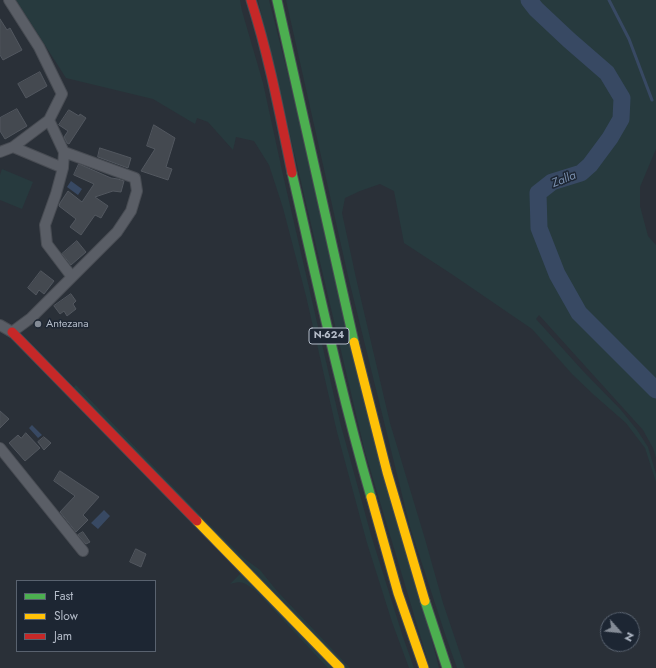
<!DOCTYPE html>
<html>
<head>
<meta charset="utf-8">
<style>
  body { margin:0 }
  #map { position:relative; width:656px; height:668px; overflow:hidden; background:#2a3038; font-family:Jost,sans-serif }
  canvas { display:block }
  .legend { position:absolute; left:16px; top:580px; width:140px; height:72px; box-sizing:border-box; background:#1d2633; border:1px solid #59626f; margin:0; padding:5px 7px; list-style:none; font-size:12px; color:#b4bcc9 }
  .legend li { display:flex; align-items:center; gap:8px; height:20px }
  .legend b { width:20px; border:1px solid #59626f }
  .north { position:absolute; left:600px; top:612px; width:40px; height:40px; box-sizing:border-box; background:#1d2633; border:1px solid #59626f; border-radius:50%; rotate:117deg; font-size:11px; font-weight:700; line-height:16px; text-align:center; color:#b4bcc9 }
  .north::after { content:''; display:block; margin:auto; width:14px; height:18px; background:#848b96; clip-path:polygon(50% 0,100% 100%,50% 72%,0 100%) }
</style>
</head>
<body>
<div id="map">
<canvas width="656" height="668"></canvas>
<ul class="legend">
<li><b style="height:5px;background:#4caf50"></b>Fast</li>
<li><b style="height:5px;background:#ffc107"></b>Slow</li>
<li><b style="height:5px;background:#c62828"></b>Jam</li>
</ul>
<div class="north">N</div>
</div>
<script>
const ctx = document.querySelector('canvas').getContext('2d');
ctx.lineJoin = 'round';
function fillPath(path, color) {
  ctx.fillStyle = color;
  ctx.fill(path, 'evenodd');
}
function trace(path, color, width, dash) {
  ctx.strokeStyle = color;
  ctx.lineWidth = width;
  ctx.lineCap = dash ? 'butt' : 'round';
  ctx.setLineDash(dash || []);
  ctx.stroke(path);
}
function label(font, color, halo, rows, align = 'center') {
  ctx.font = font + ' Jost,sans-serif';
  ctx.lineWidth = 3;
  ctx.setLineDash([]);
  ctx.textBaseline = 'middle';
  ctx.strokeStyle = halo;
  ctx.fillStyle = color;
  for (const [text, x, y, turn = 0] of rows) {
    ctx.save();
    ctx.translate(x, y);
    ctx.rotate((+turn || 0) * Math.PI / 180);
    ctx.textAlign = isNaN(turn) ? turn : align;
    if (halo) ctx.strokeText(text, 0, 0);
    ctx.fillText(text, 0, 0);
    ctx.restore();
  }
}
const green = new Path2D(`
  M16,0h224l2,11 21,72 20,92 57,247 31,113 32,102 11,31h-5l-17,-46 -25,-79 -30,-111 -31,-136 -23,-88 -14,-43 -15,-24 -18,-4 -3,13 -25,-28 -11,-4 -2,6 -42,-25 -87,-21z
  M258,0h11l170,668h-9l-65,-216z
  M286,0h370v149l-16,38v19l8,30 8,9v213l-3,-10 -10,-18 -104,-115 -3,4 47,52 38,39 16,20 11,17 8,27v8l-11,-34 -19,-25 -32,-28 -22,-21 -40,-45 -79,-54 -49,-32 -10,-52 -14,-7 -20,7 -15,7 -3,15 14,65 34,145 35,116 18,64 22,65h-8l-11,-31 -36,-110 -62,-251z
  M2,169l31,13 -11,27 -22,-9v-25z
  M76,385l126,132 43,42 15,11 17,21 73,77h-5l-272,-280z
  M241,573l94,95h-7l-73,-78c-11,-7 -12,-10 -25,-6z`);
const water = new Path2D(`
  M71,181l11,8 -4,6 -11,-8z
  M32,425l10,10 -4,3 -9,-10z
  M104,510l6,6 -12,13 -7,-6z`);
const stream = new Path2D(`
  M609,0l20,39 23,61`);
const river = new Path2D(`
  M529,0l7,9 33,31 38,33 15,25 -1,21 -11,19 -20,27 -9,8 -29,9 -14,11 1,35 18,46 22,39 77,77`);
const building = new Path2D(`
  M0,19l7,11 3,-2 12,22 -19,10 -3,-5z
  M40,72l7,14 -21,12 -8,-14z
  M17,109l10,17 -22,13 -5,-8v-13z
  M69,110l10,6 1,-2 6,4 -17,26 -2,-1 -3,-6 4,-6 -9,-6z
  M154,125l21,13 -9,29 6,2 -4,11 -27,-9 14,-22 -8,-3z
  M100,148l31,10 -3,10 -30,-11z
  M79,164l32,14 7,1 6,2 -3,11 -8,-1 -18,6 13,9 -7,12 -6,-3 -14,20 -11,-8 6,-8 -17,-13 1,-3 8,-12 14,11 12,-18 -20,-9z
  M77,241l9,11 -15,13 -9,-11z
  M41,271l13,10 -10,13 -5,-4 -3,5 -8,-7z
  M71,294l5,7 -3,3 3,5 -9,7 -3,-5 -4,3 -6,-8z
  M0,411l9,8 -9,9z
  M26,433l14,15 -15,13 -16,-18 9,-8 3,3z
  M44,437l7,6 -7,7 -6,-8z
  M60,471l39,26 -16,18 5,5 -12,12 -16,-20 15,-16 -21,-15z
  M83,532l7,10 -4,2 -8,-9z
  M136,549l10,5 -5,13 -11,-5z`);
const street = new Path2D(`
  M13,147l50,21
  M0,152l13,-5 36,-27 13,-26 -23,-47 -30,-47
  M64,152l-1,16 -7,26 -11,31 2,19 25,33
  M0,325l12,7 19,-14 86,-86 14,-21 6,-20 -2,-13 -71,-26 -15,-32
  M0,448l83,103`);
const fast = new Path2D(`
  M277,0l77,342
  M292,173c25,108 48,217 79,324
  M425,601l22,67`);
const slow = new Path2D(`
  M354,342l33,130 38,129
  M371,497l27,96 26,75
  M197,521l143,147`);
const jam = new Path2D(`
  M251,0c18,56 29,115 41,173
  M12,332l185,189`);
const markers = [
  [38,324,4,"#848b96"]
];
const shields = [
  [329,336,40]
];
const shieldNames = [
  ["N-624",329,336]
];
const poiNames = [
  ["Antezana",46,324]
];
const waterNames = [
  ["Zalla",564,180,-22]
];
fillPath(green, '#273a3e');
fillPath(water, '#384963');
trace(stream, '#384963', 3);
trace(river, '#384963', 17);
fillPath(building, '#444950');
trace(building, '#52575f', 1);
trace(street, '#484c53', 12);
trace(fast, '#484c53', 11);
trace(slow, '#484c53', 11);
trace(jam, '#484c53', 11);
trace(street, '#5a5e66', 10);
trace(fast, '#4caf50', 9);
trace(slow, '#ffc107', 9);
trace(jam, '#c62828', 9);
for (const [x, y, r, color] of markers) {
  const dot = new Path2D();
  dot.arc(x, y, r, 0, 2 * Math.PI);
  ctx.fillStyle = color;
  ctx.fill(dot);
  trace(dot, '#1d2633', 1.5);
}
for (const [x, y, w] of shields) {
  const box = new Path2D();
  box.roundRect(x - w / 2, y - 8, w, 16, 3);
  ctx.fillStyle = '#1d2633';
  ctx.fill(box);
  trace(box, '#b4bcc9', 1);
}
label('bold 10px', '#b4bcc9', null, shieldNames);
label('11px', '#b4bcc9', '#1d2633', poiNames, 'left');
label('italic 12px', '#7c92b1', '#1d2633', waterNames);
</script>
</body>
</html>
